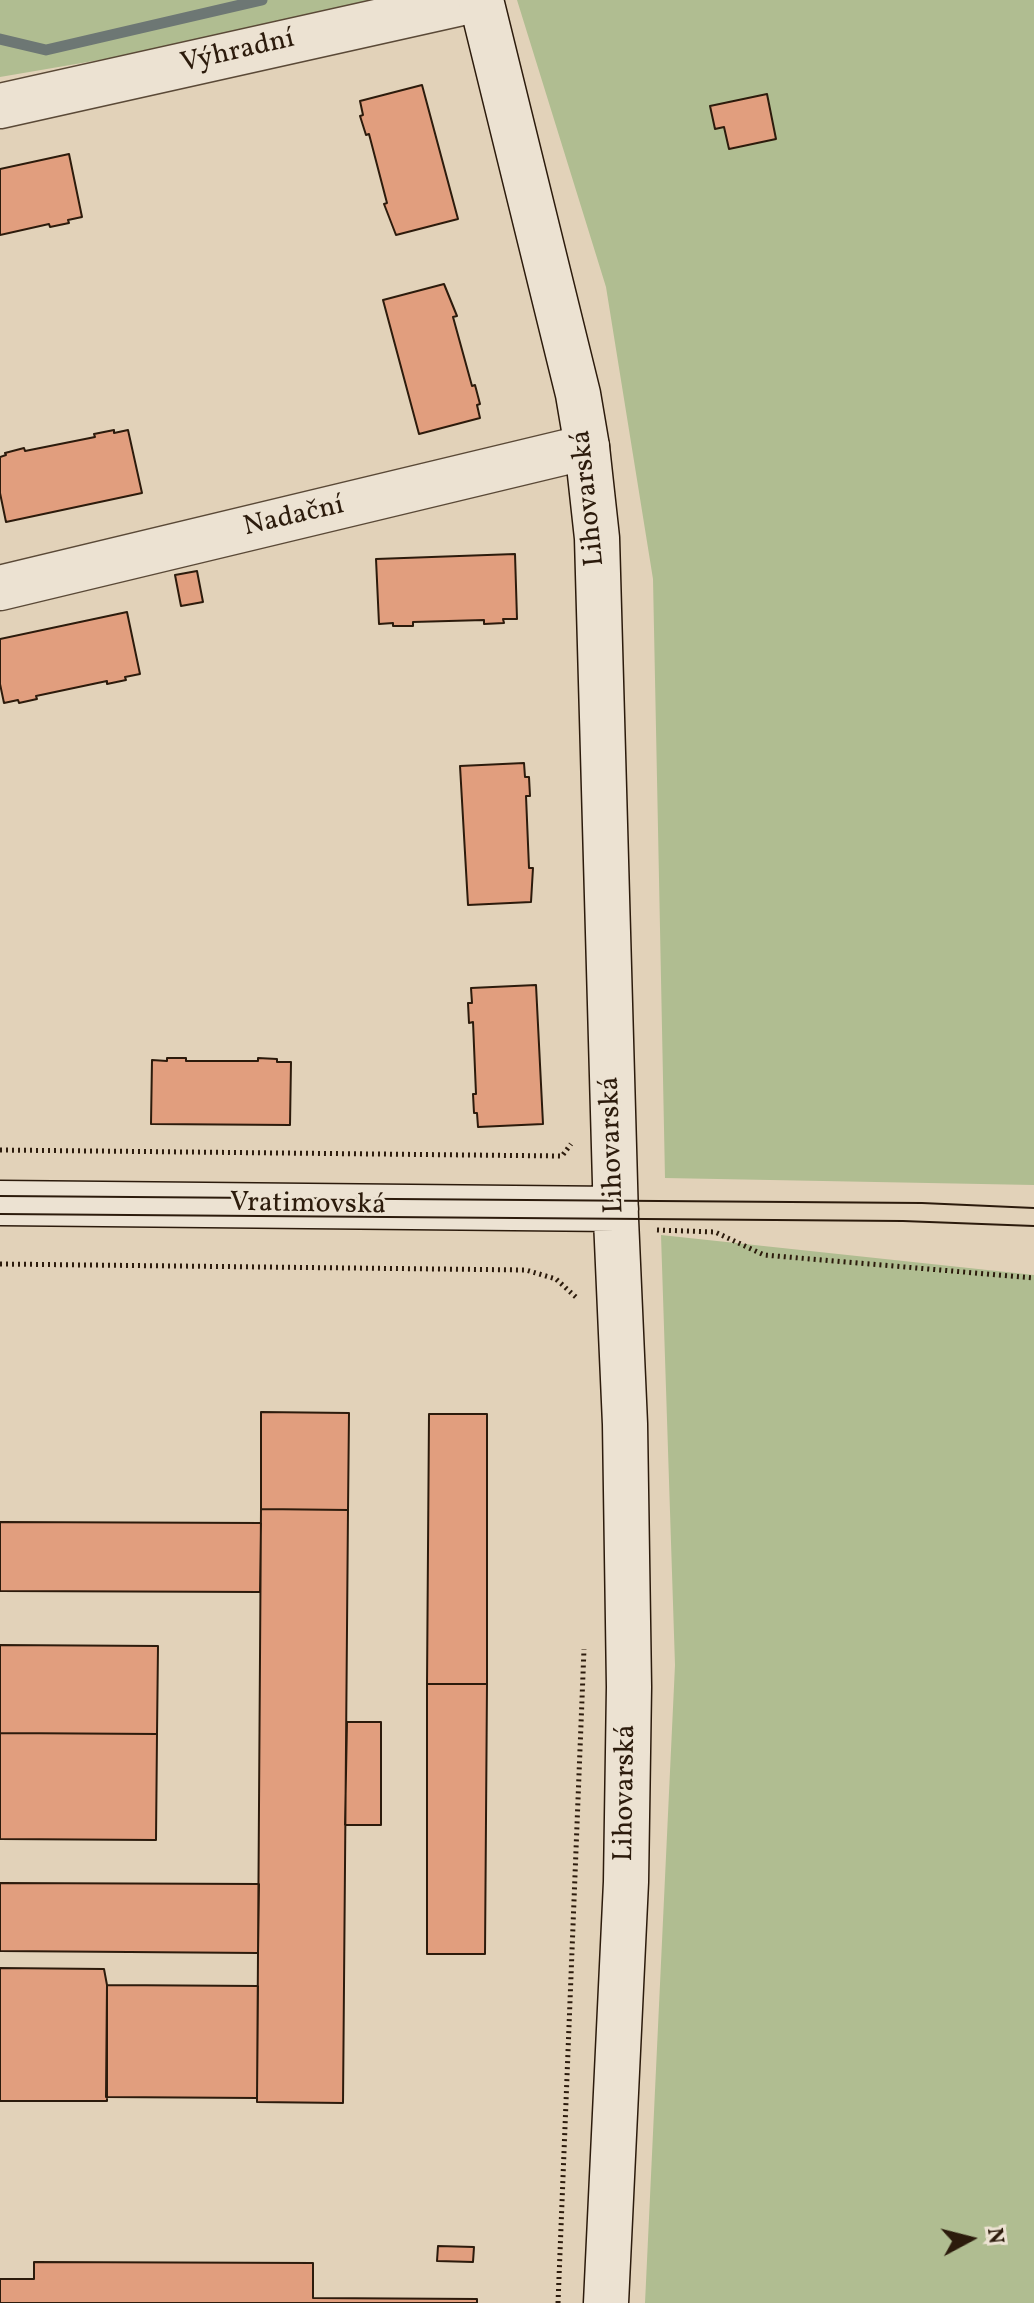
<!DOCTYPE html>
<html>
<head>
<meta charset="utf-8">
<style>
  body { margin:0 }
  #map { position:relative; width:1034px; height:2303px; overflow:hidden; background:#e2d2b9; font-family:Vollkorn,serif }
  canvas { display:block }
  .north { position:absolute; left:930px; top:2199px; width:80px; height:80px; -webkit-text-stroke:6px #ece2d2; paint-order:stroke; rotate:83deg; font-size:22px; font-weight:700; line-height:32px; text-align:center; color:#2c1b0c }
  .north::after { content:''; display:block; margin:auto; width:28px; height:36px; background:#2c1b0c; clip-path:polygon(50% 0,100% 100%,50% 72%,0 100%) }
</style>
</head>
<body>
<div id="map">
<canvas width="1034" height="2303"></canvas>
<div class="north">N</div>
</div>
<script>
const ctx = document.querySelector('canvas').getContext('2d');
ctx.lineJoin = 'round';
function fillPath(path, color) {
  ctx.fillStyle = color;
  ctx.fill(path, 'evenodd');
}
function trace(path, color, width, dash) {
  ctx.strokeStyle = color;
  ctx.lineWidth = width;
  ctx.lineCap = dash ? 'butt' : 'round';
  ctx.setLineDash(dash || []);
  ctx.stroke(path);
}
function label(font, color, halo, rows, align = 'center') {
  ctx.font = font + ' Vollkorn,serif';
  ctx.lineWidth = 6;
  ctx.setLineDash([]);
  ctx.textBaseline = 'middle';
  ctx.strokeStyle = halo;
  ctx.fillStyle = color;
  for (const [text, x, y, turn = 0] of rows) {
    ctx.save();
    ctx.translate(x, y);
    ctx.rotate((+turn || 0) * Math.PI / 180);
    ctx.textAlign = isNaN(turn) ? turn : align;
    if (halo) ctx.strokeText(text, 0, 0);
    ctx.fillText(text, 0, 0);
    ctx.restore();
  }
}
const green = new Path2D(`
  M0,0h391l-81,24 -310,53z
  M517,0h517v1185l-369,-7 -12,-599 -47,-292z
  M661,1235l373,40v1028h-389l30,-638z`);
const stream = new Path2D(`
  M0,39l46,11 216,-50`);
const building = new Path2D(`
  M422,85l36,134 -62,16 -12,-31 3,-1 -18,-69 -3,1 -6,-19 3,-1 -3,-14z
  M767,94l9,45 -47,10 -5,-22 -9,2 -5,-23z
  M69,154l13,63 -14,3 1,3 -19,4 -1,-3 -49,11v-66z
  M444,284l13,32 -4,1 19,69 3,-1 5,19 -3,1 3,13 -61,16 -36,-134z
  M114,430v3l14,-3 14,63 -136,29 -6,-29v-36l6,-2 -1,-2 19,-5 1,3 70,-14 -1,-3z
  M515,554l2,65h-14l1,4 -20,1v-4l-71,2v4h-20v-3l-14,1 -3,-65z
  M197,571l6,31 -22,4 -6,-31z
  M127,612l13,62 -15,3 1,3 -19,4v-3l-71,15 1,3 -18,4 -1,-3 -14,3 -4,-19v-45z
  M524,763l1,14h4l1,19h-4l3,72h4l-2,34 -63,3 -8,-139z
  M536,985l7,139 -65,3 -1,-14h-3l-1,-19h3l-3,-72 -4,1 -1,-20h4l-1,-15z
  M167,1058h19v3h72v-3l19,1v3h14l-1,63 -139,-1 1,-64 15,1z
  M261,1412l88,1 -1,97 -87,-1z
  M429,1414h58v270h-60z
  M261,1509l87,1 -5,593 -86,-1z
  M0,1522l261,1 -1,69 -260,-1z
  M0,1645l158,1 -1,88 -157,-1z
  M427,1684h60l-2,270h-58z
  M347,1722h34v103h-36z
  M0,1733l157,1 -1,106 -156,-1z
  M0,1883l259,1 -1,69 -258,-2z
  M0,1968l104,1 3,16v116h-107z
  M107,1985l151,1 -1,112 -151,-1z
  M438,2246l36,1 -1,15 -36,-1z
  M34,2262l279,1v35l164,1v4h-477v-24h34z`);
const path = new Path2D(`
  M0,1150l562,6 9,-12
  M657,1230l58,2 49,23 270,23
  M0,1264l526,6 30,9 22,20
  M558,2303l26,-654`);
const street = new Path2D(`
  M0,106l475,-106
  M0,588l587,-141`);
const secondary = new Path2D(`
  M481,0l97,394 9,53 10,91 19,681 9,205 4,263 -3,195 -20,421
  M0,1203l616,6`);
const tram = new Path2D(`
  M0,1196l922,7 112,5
  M0,1214l903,7 131,5`);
const streetNames = [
  ["Výhradní",238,53,-13],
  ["Lihovarská",590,498,-96],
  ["Nadační",294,518,-13],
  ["Lihovarská",614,1145,-92],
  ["Vratimovská",308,1206,1],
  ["Lihovarská",627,1793,-89]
];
fillPath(green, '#b0bd91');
trace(stream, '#6d7774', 11);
fillPath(building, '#e19e7e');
trace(building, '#2c1b0c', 2);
trace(street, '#5a4937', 47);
trace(secondary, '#2c1b0c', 47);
trace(path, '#2c1b0c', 5, [2, 4]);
trace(street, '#ece2d2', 44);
trace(secondary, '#ece2d2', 44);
trace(tram, '#2c1b0c', 2);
label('28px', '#2c1b0c', '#ece2d2', streetNames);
</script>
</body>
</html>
